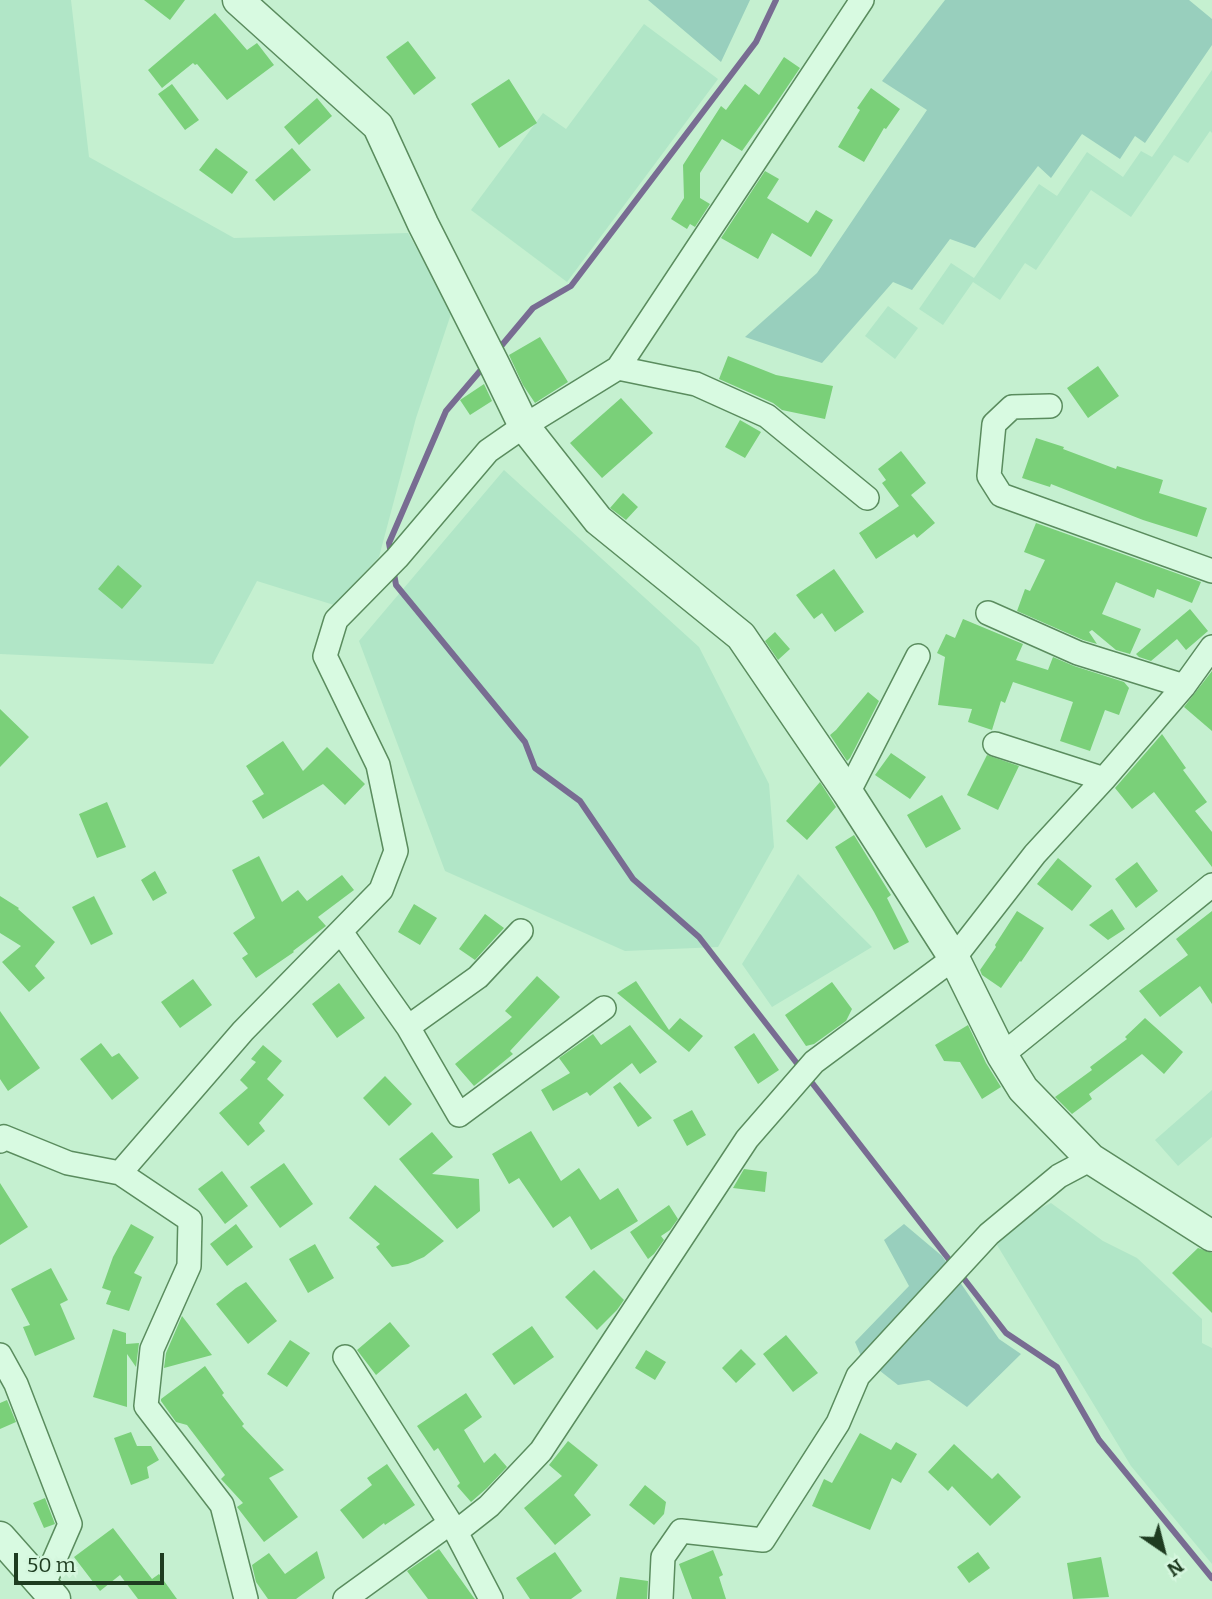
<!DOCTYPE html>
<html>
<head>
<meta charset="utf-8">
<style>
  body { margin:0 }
  #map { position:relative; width:1212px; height:1599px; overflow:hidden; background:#c5f0d0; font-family:Bitter,serif }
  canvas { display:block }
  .north { position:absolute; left:1128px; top:1515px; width:70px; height:70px; -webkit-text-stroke:5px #d5f7de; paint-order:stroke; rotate:145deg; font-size:19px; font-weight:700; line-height:28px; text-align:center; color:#1e3c20 }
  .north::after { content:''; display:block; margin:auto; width:24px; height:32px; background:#1e3c20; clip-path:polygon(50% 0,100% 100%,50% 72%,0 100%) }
  .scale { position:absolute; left:14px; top:1553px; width:150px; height:32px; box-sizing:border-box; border:4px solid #1e3c20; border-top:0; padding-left:9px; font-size:21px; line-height:24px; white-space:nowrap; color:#1e3c20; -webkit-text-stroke:5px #d5f7de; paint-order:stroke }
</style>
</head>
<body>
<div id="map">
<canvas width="1212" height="1599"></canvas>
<div class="north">N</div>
<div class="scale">50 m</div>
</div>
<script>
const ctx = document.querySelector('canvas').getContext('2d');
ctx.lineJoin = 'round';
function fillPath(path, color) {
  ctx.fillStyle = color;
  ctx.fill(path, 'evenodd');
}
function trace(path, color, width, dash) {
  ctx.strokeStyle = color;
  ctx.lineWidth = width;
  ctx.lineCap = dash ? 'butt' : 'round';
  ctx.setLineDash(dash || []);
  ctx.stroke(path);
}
const farmland = new Path2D(`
  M0,0h71l18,157 145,81 174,-5 44,78 -36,107 -37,139 -45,48 -77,-24 -44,83 -213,-10z
  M644,24l74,55 -151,203 -96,-72 72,-97 23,16z
  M1212,70v63l-2,-2 -22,32 -14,-8 -43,62 -40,-27 -55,80 -11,-7 -25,37 -27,-18 -30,43 -24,-16 32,-46 23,15 65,-94 18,12 30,-44 36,25 18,-26 11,6z
  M888,306l30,22 -23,31 -30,-23z
  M504,470l195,177 70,137 5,63 -56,100 -93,4 -180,-80 -86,-230z
  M798,874l74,73 -100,60 -30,-43z
  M1212,1090v47l-34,29 -23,-26z
  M1051,1203l52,38 34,17 65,61v24l10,5v216l-81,-98 -137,-226 27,-22z`);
const green = new Path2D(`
  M648,0h102l-29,62z
  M945,0h244l23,19v26l-67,98 -10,-7 -15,23 -38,-25 -31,44 -13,-12 -63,82 -25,-9 -38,51 -19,-8 -71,81 -77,-26 72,-64 110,-163 -45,-29z
  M904,1224l38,32 57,83 22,15 -54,53 -38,-27 -31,5 -37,-29 -6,-14 54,-56 -25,-46z`);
const stream = new Path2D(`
  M497,351l36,-43 38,-22 185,-244 20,-42
  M391,554l-2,-11 57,-132 40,-47
  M393,568l3,17 129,157 10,26 45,33 53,78 66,58 307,396 51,34 42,73 113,138`);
const building = new Path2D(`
  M144,0h41l-15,20z
  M215,13l32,37 10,-7 17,22 -47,35 -30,-36 -2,1 -2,-2 -31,25 -14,-18z
  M408,41l28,37 -22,17 -28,-38z
  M784,57l16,11 -23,34 -35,49 -20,-12 -22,34v25l10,6 -15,23 -5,-3 -3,5 -16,-10 13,-21 -1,-33 38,-59 5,4 19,-26 14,11z
  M509,79l28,44 -38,25 -28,-44z
  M172,84l27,36 -14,10 -27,-36z
  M871,88l29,21 -14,20 -2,-1 -20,34 -26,-15 22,-37 -3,-2z
  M317,98l15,18 -33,29 -15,-18z
  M216,148l32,24 -16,22 -33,-24z
  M292,148l19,22 -37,31 -19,-21z
  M765,171l14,8 -12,19 41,25 8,-13 17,10 -22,37 -39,-24 -14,26 -37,-21z
  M540,337l28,45 -33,21 -12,-18 -14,-30z
  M728,356l48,19 57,11 -8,33 -43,-9 -9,-7 -54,-24z
  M1098,366l21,30 -31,22 -21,-30z
  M484,384l8,17 -22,14 -10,-15z
  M621,398l32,35 -51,45 -32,-35z
  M740,420l21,12 -16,26 -20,-11z
  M1036,438l28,9 -1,2 53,20 1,-3 46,14 -4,13 48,15 -10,29 -54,-17 -92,-36 -1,3 -28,-9z
  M901,451l25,32 -15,12 24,28 -18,15 -3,-4 -38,25 -17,-26 40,-27 -17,-23 4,-3 -8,-11z
  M623,493l15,14 -12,13 -16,-12z
  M1036,523l165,59 -9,21 -35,-14 -3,9 -38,-16 -14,32 39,15 -11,25 -14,-4 -24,-20 -3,2 8,12 -14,-4 -66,-29 8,-22 5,2 15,-31 -21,-8z
  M118,565l24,21 -20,23 -24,-20z
  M834,569l30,43 -29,20 -13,-19 -8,6 -18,-24z
  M1190,609l18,22 -22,19 -9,-11 -26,22 -12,-4 -3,-3z
  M963,619l60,25 -7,16 32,10 5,-13 21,9 50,16 5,6 -10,27 -14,-5 -15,41 -30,-10 13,-39 -60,-20 -8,21 -4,-2 -9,29 -24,-8 4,-13 -34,-4 7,-48 -8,-4 9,-19 9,4z
  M775,632l15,17 -12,11 -13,-19z
  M1212,671v60l-28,-24z
  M868,692l11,9 -29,57 -3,3 -17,-26 6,-5z
  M0,709l29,28 -29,30z
  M1162,734l24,34 -3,2 24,32 -12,9 17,21v35l-58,-75 -22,17 -17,-21z
  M283,741l20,30 24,-24 38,37 -20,21 -22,-21 -60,35 -11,-18 12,-7 -18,-28z
  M891,753l35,24 -16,22 -35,-24z
  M987,755l32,11 -21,44 -31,-15z
  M820,782l16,25 -29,33 -21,-19z
  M942,795l19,34 -35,19 -19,-33z
  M107,802l19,45 -29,11 -18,-44z
  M854,835l37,60 -4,3 22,44 -15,8 -20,-38 -39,-65z
  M259,856l23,46 16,-12 9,11 35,-26 12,15 -36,27 8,9 -33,25 1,1 -38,26 -14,-20 6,-4 -15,-21 22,-15 -23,-48z
  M1058,858l34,28 -20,25 -35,-27z
  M1137,862l21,29 -22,17 -21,-29z
  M155,871l12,22 -14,8 -12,-21z
  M0,896l19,12 -1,1 37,33 -20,24 10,12 -16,14 -27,-30 19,-16 -21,-13z
  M94,896l19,38 -22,11 -19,-38z
  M414,904l23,14 -17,27 -22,-13z
  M1112,909l13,20 -17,11 -19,-15z
  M1017,911l27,17 -23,34 -1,-1 -19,27 -19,-13 -2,-5 16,-23 -1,-2z
  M1212,911v93l-12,-18 -40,31 -21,-26 49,-36 -12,-16z
  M485,914l19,14 -29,32 -16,-11z
  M537,976l23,21 -50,54 3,3 -39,32 -19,-22 57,-47 -7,-6z
  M193,979l19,26 -32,23 -19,-26z
  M636,981l33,49 11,-12 23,18 -14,16 -72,-59z
  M832,982l20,27 -6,12 -32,23 -8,2 -21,-31z
  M339,983l26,35 -28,20 -25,-34z
  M0,1011l40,57 -32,23 -8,-12z
  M1145,1018l38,34 -19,22 -22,-20 -53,40 3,5 -20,15 -17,-17 37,-27 -2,-3 37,-28 -2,-2z
  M630,1025l27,37 -17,12 -8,-11 -42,33 -3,-4 -34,19 -12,-21 29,-17 -11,-15 34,-24 8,11z
  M968,1025l18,38 15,24 -19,12 -22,-37 -16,-1 -9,-16z
  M754,1033l25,37 -21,14 -24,-37z
  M101,1043l11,14 7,-4 20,25 -27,22 -32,-41z
  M263,1045l19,16 -15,18 17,16 -25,28 6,8 -17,15 -29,-33 29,-25 -8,-8 16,-18 -5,-3z
  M385,1076l27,28 -23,22 -26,-28z
  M620,1082l32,36 -14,9 -25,-40z
  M692,1110l14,25 -19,11 -14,-26z
  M531,1131l30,50 18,-13 21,32 18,-12 20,33 -47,29 -21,-34 -17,12 -34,-50 -10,6 -17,-30z
  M432,1132l21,25 -21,17 47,5 1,32 -23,18 -58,-70z
  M284,1163l29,41 -33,24 -30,-41z
  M744,1169l23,3 -2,20 -32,-4z
  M222,1171l26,35 -23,18 -27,-35z
  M0,1183l28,44 -28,18z
  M375,1185l69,56 -20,16 -16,7 -16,3 -16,-20 4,-3 -31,-26z
  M669,1205l9,14 -8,11 -9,6 3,4 -10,14 -6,5 -18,-27z
  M131,1224l23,13 -20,36 8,4 -13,34 -23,-7 5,-13 -9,-3 11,-31z
  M236,1224l17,23 -26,19 -17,-22z
  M315,1244l19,34 -26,15 -19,-34z
  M1198,1248l14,5v60l-40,-40z
  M51,1268l17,32 -8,4 15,35 -40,17 -12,-29 7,-2 -19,-36z
  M594,1270l30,30 -7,10 -20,20 -32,-33z
  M246,1282l31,39 -29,23 -32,-40 20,-16z
  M182,1316l30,39 -48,13 2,-15z
  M390,1322l20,24 -34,29 -19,-25z
  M532,1326l22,31 -40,28 -22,-31z
  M113,1329l13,4v11l13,-1 -3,24 -9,-13v53l-34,-10z
  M786,1335l32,38 -25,19 -30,-38z
  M290,1340l20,13 -23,34 -20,-13z
  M741,1349l15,15 -20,19 -14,-15z
  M646,1350l20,12 -11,18 -20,-12z
  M205,1366l19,27 -2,2 22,29 -2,2 42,44 -15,8 29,39 -34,25 -27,-35 6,-4 -22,-24 4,-4 -38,-50 -11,-3 -15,-21v-2z
  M466,1393l16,24 -18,13 20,33 11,-10 12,14 -20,21 -16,14 -14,-16 3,-3 -22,-35 -4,3 -17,-25z
  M7,1400l9,22 -16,7v-26z
  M131,1432l6,14h14l8,14 -12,7 2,11 -18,7 -17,-47z
  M860,1433l31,17 5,-8 21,12 -16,29 -9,-5 -22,52 -58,-24 12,-27 8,4z
  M568,1441l30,24 -24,30 17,20 -36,30 -31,-37 38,-32 -13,-11z
  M954,1444l38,35 6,-6 23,24 -31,29 -38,-40 -4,5 -20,-19z
  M387,1464l28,41 -30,20 -1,-2 -21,16 -23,-29 32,-25 -5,-7z
  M645,1485l21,17 -2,12 -10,11 -25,-20z
  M45,1498l10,26 -11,4 -11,-25z
  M113,1528l39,51 7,-5 18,25h-39l-18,-24 -20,16 -26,-34z
  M439,1549l35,49 1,1h-47l-21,-28z
  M713,1550l10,25 -4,2 7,22h-34l-13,-35z
  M317,1551l8,27 -29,21h-28l-12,-17 -4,-17 17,-12 16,21z
  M555,1552l27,39 -11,8h-41l-14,-21z
  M978,1552l12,16 -21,15 -12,-16z
  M1101,1557l8,40 -36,2 -6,-36z
  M620,1577l28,4 -1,18h-31z`);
const minor = new Path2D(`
  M618,368l78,16 71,32 100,82
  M1050,406l-38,1 -18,17 -5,52 12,19 211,76
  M988,613l90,40 106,33
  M995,744l109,35
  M848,793l70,-137
  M341,932l67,95 51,88 145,-107
  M408,1027l70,-50 43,-46
  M1002,1055l210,-170
  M0,1141l4,-4 64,26 52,10 70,47 -1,46 -37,83 -6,57 76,99 24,94
  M120,1173l123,-142 138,-141 15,-39 -18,-86 -53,-109 11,-36 61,-62 91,-107 36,-25 94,-58 244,-368
  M0,1355l16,29 54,140 -27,62
  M345,1357l111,175 35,67
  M456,1532l33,-26 52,-55 206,-312 67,-77 140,-104 81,-104 69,-75 80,-93 28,-39
  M345,1599l105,-76
  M661,1599l2,-42 18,-26 82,9 75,-117 20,-47 131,-142 70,-58 32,-17`);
const tertiary = new Path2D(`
  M238,0l140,126 45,98 71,140 30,62 74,94 143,116 107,157 106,165 48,97 21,34 68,70 121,77
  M0,1537l55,62`);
fillPath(farmland, '#b1e6c7');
fillPath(green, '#98cfbd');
trace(stream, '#786c92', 6);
fillPath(building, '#7ad079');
trace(minor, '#5a8c5e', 26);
trace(tertiary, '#5a8c5e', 33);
trace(minor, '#d8fae1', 23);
trace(tertiary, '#d8fae1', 30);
</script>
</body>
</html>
